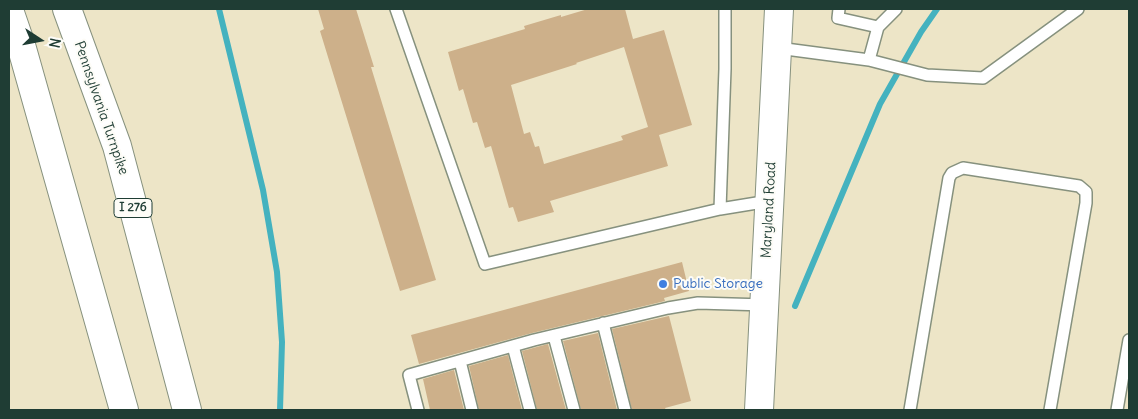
<!DOCTYPE html>
<html>
<head>
<meta charset="utf-8">
<style>
  body { margin:0 }
  #map { position:relative; width:1138px; height:419px; overflow:hidden; background:#ede5c7; font-family:Delius,sans-serif }
  canvas { display:block }
  .frame { position:absolute; inset:0; border:10px solid #1f3d34; pointer-events:none }
  .north { position:absolute; left:15px; top:15px; width:50px; height:50px; -webkit-text-stroke:4px #fdfcf7; paint-order:stroke; rotate:101deg; font-size:14px; font-weight:700; line-height:20px; text-align:center; color:#1f3d34 }
  .north::after { content:''; display:block; margin:auto; width:18px; height:22px; background:#1f3d34; clip-path:polygon(50% 0,100% 100%,50% 72%,0 100%) }
</style>
</head>
<body>
<div id="map">
<canvas width="1138" height="419"></canvas>
<div class="frame"></div>
<div class="north">N</div>
</div>
<script>
const ctx = document.querySelector('canvas').getContext('2d');
ctx.lineJoin = 'round';
function trace(path, color, width, dash) {
  ctx.strokeStyle = color;
  ctx.lineWidth = width;
  ctx.lineCap = dash ? 'butt' : 'round';
  ctx.setLineDash(dash || []);
  ctx.stroke(path);
}
function fillPath(path, color) {
  ctx.fillStyle = color;
  ctx.fill(path, 'evenodd');
}
function label(font, color, halo, rows, align = 'center') {
  ctx.font = font + ' Delius,sans-serif';
  ctx.lineWidth = 4;
  ctx.setLineDash([]);
  ctx.textBaseline = 'middle';
  ctx.strokeStyle = halo;
  ctx.fillStyle = color;
  for (const [text, x, y, turn = 0] of rows) {
    ctx.save();
    ctx.translate(x, y);
    ctx.rotate((+turn || 0) * Math.PI / 180);
    ctx.textAlign = isNaN(turn) ? turn : align;
    if (halo) ctx.strokeText(text, 0, 0);
    ctx.fillText(text, 0, 0);
    ctx.restore();
  }
}
const stream = new Path2D(`
  M219,9l44,181 14,82 5,70 -2,68
  M795,306l85,-202 41,-72 16,-23`);
const building = new Path2D(`
  M318,9h38l18,58h-3l65,213 -36,11 -80,-260 4,-2z
  M588,9h37l8,30 31,-9 28,95 -33,10 9,31 -118,35 4,11 -36,10 -5,-15 -4,1 -18,-62 -6,2 -8,-26 -4,1 -10,-34 -4,2 -11,-39 77,-23 -1,-3 37,-11v2zM624,47l24,80 -27,9 2,4 -79,24 -5,-18 -4,1 -5,-15 -6,2 -13,-49 66,-21 -1,-1z
  M682,262l7,29 -25,7 1,3 -133,32 -113,31 -8,-29z
  M669,316l22,85 -26,7 1,2h-34l-20,-81z
  M598,333l19,77h-36l-18,-69z
  M548,344l18,66h-29l-15,-59z
  M508,355l14,55h-43l-10,-44z
  M454,370l10,40h-34l-7,-31z`);
const lane = new Path2D(`
  M396,9l89,255 235,-55 49,-8
  M839,9l-1,9 40,9 18,-18
  M778,48l91,12 58,15 56,3 95,-69
  M869,60l9,-33
  M720,209l5,-140v-60
  M603,323l22,87
  M554,336l20,74
  M513,346l17,64
  M460,361l12,49
  M418,410l-9,-35 125,-35 134,-32 30,-5 67,2
  M910,410l39,-232 3,-5 11,-5 116,18 7,6v11l-36,207
  M1117,410l12,-70`);
const secondary = new Path2D(`
  M759,410l20,-401`);
const highway = new Path2D(`
  M67,9l50,137 70,264
  M9,10l12,35 103,365`);
const markers = [
  [663,284,5,"#3f7fe0"]
];
const shields = [
  [133,208,38]
];
const shieldNames = [
  ["I 276",133,208]
];
const streetNames = [
  ["Pennsylvania Turnpike",101,108,71],
  ["Maryland Road",769,210,-87]
];
const shopNames = [
  ["Public Storage",673,284]
];
trace(stream, '#44b2bf', 6);
fillPath(building, '#cdb08a');
trace(lane, '#86917e', 14);
trace(secondary, '#86917e', 30);
trace(highway, '#86917e', 30);
trace(lane, '#fff', 11);
trace(secondary, '#fff', 28);
trace(highway, '#fff', 28);
for (const [x, y, r, color] of markers) {
  const dot = new Path2D();
  dot.arc(x, y, r, 0, 2 * Math.PI);
  ctx.fillStyle = color;
  ctx.fill(dot);
  trace(dot, '#fdfcf7', 2);
}
for (const [x, y, w] of shields) {
  const box = new Path2D();
  box.roundRect(x - w / 2, y - 9.5, w, 19, 4);
  ctx.fillStyle = '#fdfcf7';
  ctx.fill(box);
  trace(box, '#1f3d34', 1);
}
label('bold 12px', '#1f3d34', null, shieldNames);
label('14px', '#1f3d34', '#fdfcf7', streetNames);
label('14px', '#366cbe', '#fdfcf7', shopNames, 'left');
</script>
</body>
</html>
